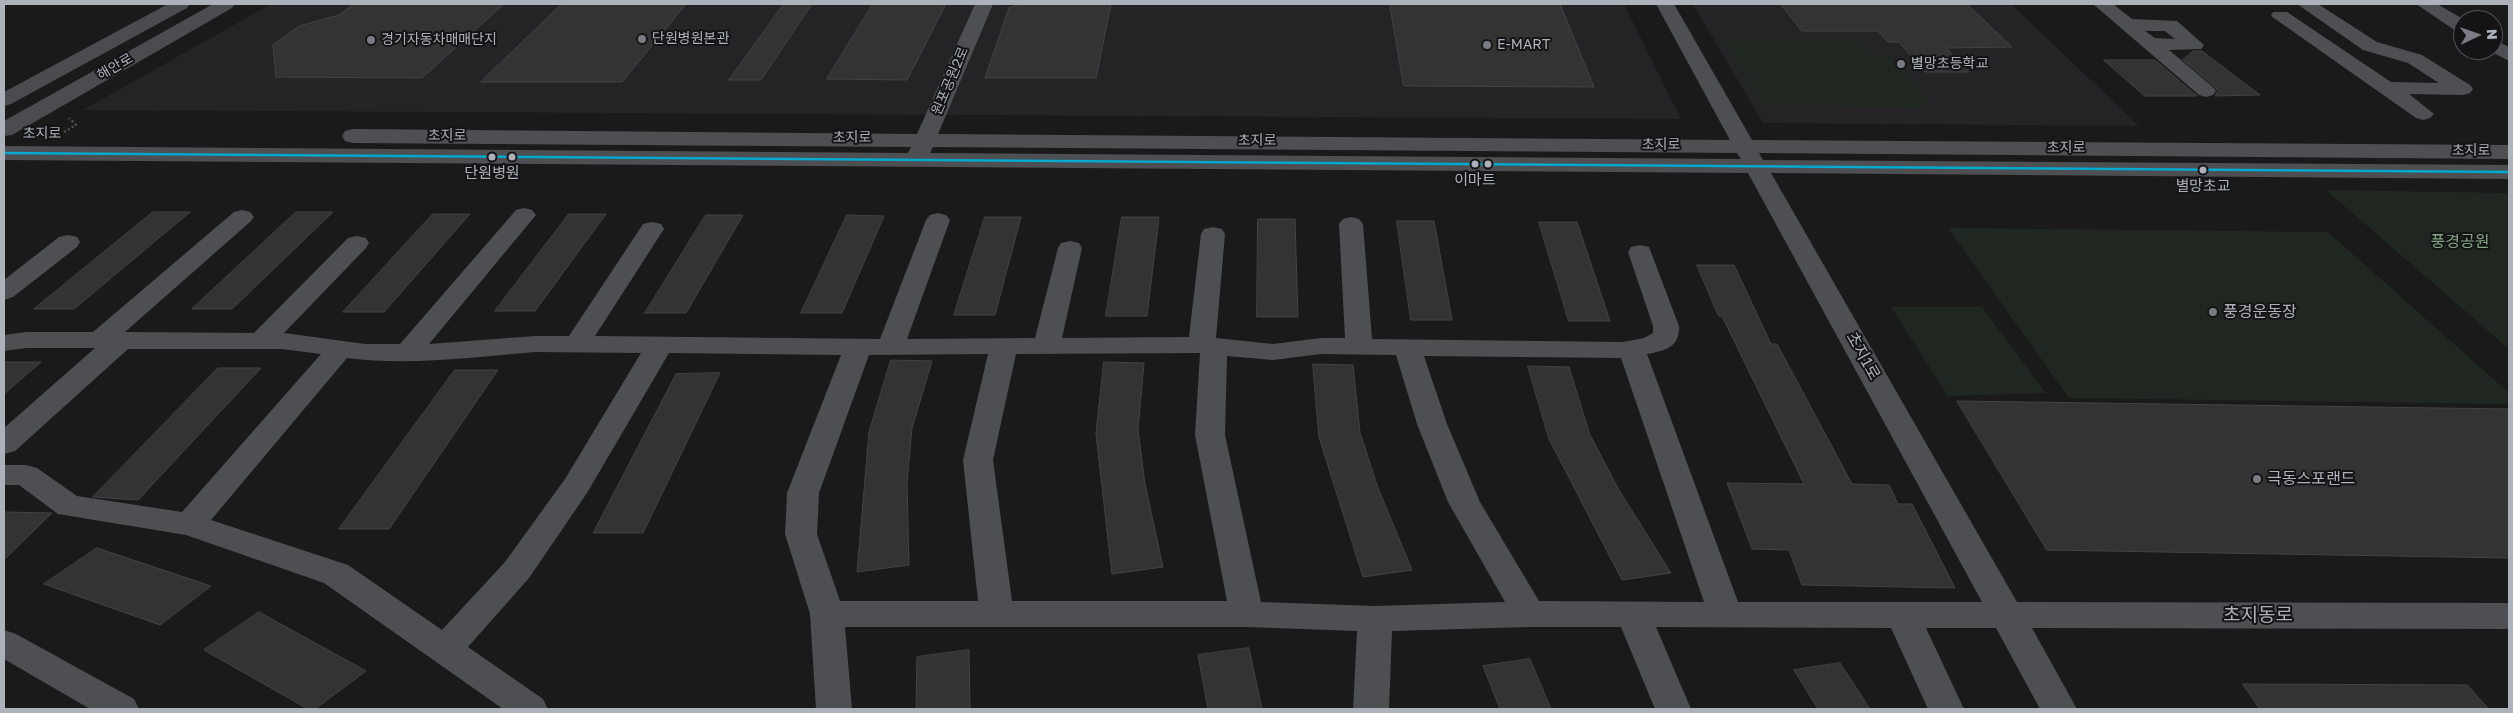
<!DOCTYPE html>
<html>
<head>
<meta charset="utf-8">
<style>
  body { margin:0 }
  #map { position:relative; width:2513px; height:713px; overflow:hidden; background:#1a1a1a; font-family:"Golos Text",sans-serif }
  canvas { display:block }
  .frame { position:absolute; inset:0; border:5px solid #acb1ba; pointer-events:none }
  .north { position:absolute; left:2453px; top:10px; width:50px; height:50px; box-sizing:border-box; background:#141416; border:1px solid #515358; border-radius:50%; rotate:87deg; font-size:14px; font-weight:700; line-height:20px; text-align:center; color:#acb1ba }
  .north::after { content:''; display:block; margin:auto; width:18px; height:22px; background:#797c82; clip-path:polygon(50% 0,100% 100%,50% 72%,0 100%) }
</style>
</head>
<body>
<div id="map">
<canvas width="2513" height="713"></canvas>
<div class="frame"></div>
<div class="north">N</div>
</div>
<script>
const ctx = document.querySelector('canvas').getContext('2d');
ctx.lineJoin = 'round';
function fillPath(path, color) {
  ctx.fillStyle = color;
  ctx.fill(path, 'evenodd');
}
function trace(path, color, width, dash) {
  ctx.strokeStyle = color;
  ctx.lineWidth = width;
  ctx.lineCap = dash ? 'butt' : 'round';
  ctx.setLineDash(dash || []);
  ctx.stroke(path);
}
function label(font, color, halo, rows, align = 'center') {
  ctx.font = font + ' "Golos Text","Noto Sans KR",sans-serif';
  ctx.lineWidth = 4;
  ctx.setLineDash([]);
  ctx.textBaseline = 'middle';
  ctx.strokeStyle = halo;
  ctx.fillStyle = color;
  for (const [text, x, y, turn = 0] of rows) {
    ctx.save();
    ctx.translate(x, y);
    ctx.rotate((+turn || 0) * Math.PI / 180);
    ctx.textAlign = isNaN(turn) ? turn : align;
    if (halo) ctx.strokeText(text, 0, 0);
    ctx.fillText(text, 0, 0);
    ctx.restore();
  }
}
const built = new Path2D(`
  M271,4h1353l57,115 -1598,-9z
  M1693,4h318l128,122 -376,-3z`);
const green = new Path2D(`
  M1723,41h136l11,14h20l43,52 -170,-1z
  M2326,190l183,3v156z
  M1948,228l380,4 181,161v11l-440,-6z
  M1982,307l64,86 -98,3 -57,-89z`);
const building = new Path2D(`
  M354,4h150l-82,74 -146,-1 -3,-32 26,-19 40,-11z
  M562,4h124l-64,78h-141z
  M784,4h28l-51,76h-32z
  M873,4h73l-39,76 -80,-1z
  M1022,4h89l-15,74h-111l24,-70z
  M1390,4h170l34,83 -190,-1z
  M1781,4h186l45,43 -66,1 23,24h-44l-26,-30h-11l-10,-11h-76z
  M2193,51h9l58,44 -45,1 3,-5 -4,-5 -31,-26z
  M2104,60h51l42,36h-52z
  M153,212h37l-116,97h-40z
  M296,212h37l-101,97h-40z
  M433,214h37l-86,98h-41z
  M569,214h37l-71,97h-40z
  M706,215h37l-57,98h-41z
  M847,215l37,1 -42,97h-41z
  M985,217h36l-26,98h-41z
  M1122,217h37l-12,99h-41z
  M1258,219h37l3,98h-41z
  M1397,221h37l18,99h-41z
  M1539,222h38l33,99h-41z
  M1697,265h37l37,79h6l75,140 37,1 9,19h14l43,84 -153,-3 -13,-35 -37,-1 -25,-66 77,1 -82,-168h-3z
  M891,360l41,1 -20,67 -5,55 2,82 -52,7 12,-140z
  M4,362h37l-37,32z
  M1104,362l40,1 -6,67 7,54 18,83 -51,7 -16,-140z
  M1313,364l40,1 7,68 18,55 34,82 -49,7 -44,-140z
  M1528,366l41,1 21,68 29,55 52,83 -49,7 -73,-141z
  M218,368h43l-123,132 -45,-3z
  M455,370h43l-109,159h-50z
  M720,373l-77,160h-50l83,-159z
  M1957,401l552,8v149l-462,-8z
  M4,512l48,1 -48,47z
  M97,548l114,38 -51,39 -116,-41z
  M259,612l107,59 -51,38h-7l-104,-59z
  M1249,648l13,61h-54l-10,-54z
  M969,650l1,59h-54l1,-52z
  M1530,659l21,50h-51l-17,-43z
  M1840,663l30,46h-52l-24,-39z
  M2243,684l224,1 22,24h-229z`);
const path = new Path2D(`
  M64,132l12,-7 -7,-7`);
const minor = new Path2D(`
  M975,4h18l-55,130 792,6 -74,-136h18l78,136 757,5v14l-750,-6 4,7 746,5v14l-738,-6 246,429 492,1v26l-477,-1 45,81h-37l-44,-81h-70l38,81h-36l-37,-81 -235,-1 35,82h-36l-34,-82h-92l-137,4 -3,78h-36l4,-78 -110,-4h-402l7,82h-36l-6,-95 -25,-80 2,-41 54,-138 -172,-2 -82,140 -58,85 -61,69 75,52 5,10h-45l-179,-126 -138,-48 -128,-21 -39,-29h-15v-20h22l11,3 40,28 105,16 139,-158 -39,-5h-154l-113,102 -11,3v-26l91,-80h-69l-22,3v-16l22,-3h67l141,-120 8,-2 8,2 4,5 -4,5 -125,110 129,1 94,-95 9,-2 9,2 3,5 -3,5 -82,85 81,11h35l116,-134 8,-2 8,2 4,5 -107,129 106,-8h34l74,-112 9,-2 9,2 3,5 -69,107 285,3 46,-119 4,-5 8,-2 8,2 4,5 -43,119 128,-1 23,-90 3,-5 9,-2 9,2 3,5 -20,90 127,-1 12,-103 3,-5 9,-2 9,2 3,5 -9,104 57,6 48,-6h24l-6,-114 4,-5 8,-2 8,2 4,5 9,115 251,3 21,-4 9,-5v-7l-25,-74 3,-5 9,-2 9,2 30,79c1,21 -14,25 -32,28l91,248h244l-234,-429 -1744,-13v-14l904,7 3,-6 -558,-4 -8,-2 -3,-5 3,-5 8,-2 564,5zM933,147l804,6 4,6 -811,-6zM535,352l106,1 -76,126 -60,83 -63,68 -94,-65 -137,-45 136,-162c62,8 126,-1 188,-6zM1200,353l-5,82 32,166h-215l-19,-141 23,-106zM988,354l-25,106 15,141h-138l-23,-67 2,-41 50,-138zM1321,354l75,1 21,69 31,78 57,100 -130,4 -114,-4 -36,-167 2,-79 46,4zM1424,356l197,2 83,244 -165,-1 -59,-99 -33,-78z
  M2093,4h20l19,15 45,2 27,24 -3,4 -32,1 44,37 3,4 -3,4 -7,2 -7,-2zM2145,31h20l10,8 -20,-1z
  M2297,4h21l59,38 45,13 48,30 3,4 -3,4 -7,2 -54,-1 25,20 -4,4 -7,2 -7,-2 -145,-102 2,-4h14l104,70 48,1 -31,-20 -45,-13z
  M2416,4h21l28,16 -2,13 -7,-2z
  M2493,39l16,8v14l-21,-11h5z
  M68,235l9,2 3,5 -3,5 -64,50 -9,3v-20l55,-43z
  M4,630l12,4 118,65 5,10h-49l-86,-50z`);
const major = new Path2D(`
  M168,4h22l-3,4 -176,96 -7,2v-14z
  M213,4h22l-3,4 -220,127 -8,1v-15z`);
const bus1 = new Path2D(`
  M4,153l2505,19`);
const markers = [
  [642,39,5,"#797c82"],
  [371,40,5,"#797c82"],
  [1487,45,5,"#797c82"],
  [1901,64,5,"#797c82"],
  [492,157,4.5,"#acb1ba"],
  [512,157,4.5,"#acb1ba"],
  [1475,164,4.5,"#acb1ba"],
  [1488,164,4.5,"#acb1ba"],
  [2203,170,4.5,"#acb1ba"],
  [2213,312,5,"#797c82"],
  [2257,479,5,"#797c82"]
];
const farPoinames = [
  ["단원병원본관",652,39],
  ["경기자동차매매단지",381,40],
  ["E-MART",1497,45],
  ["별망초등학교",1911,64]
];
const farStreetnames = [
  ["해안로",115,67,-30],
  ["원포공원2로",950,81,-67],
  ["초지로",42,134],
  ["초지로",447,136],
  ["초지로",852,138],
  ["초지로",1257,141],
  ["초지로",1661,145],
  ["초지로",2066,148],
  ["초지로",2471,151]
];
const busNames = [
  ["단원병원",492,173],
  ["이마트",1475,180],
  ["별망초교",2203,186]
];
const parkNames = [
  ["풍경공원",2460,242]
];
const poiNames = [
  ["풍경운동장",2223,312],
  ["극동스포랜드",2267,479]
];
const streetNames = [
  ["초지1로",1863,356,61]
];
const nearStreetnames = [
  ["초지동로",2258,615]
];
fillPath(built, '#242426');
fillPath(green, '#202721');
fillPath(building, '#333334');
trace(building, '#424346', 1);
trace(path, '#505154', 2.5, [2, 2.5]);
fillPath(minor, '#4e4f53');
fillPath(major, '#4b4c4f');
trace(bus1, '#00a9ce', 2.5);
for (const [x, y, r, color] of markers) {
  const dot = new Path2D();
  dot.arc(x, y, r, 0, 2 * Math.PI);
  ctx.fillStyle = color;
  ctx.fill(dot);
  trace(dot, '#141416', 2);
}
label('14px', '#acb1ba', '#141416', farPoinames, 'left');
label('14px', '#acb1ba', '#141416', farStreetnames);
label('15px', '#acb1ba', '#141416', busNames);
label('16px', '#84a584', '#141416', parkNames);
label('16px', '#acb1ba', '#141416', poiNames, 'left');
label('16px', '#acb1ba', '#141416', streetNames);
label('19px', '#acb1ba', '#141416', nearStreetnames);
</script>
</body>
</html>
